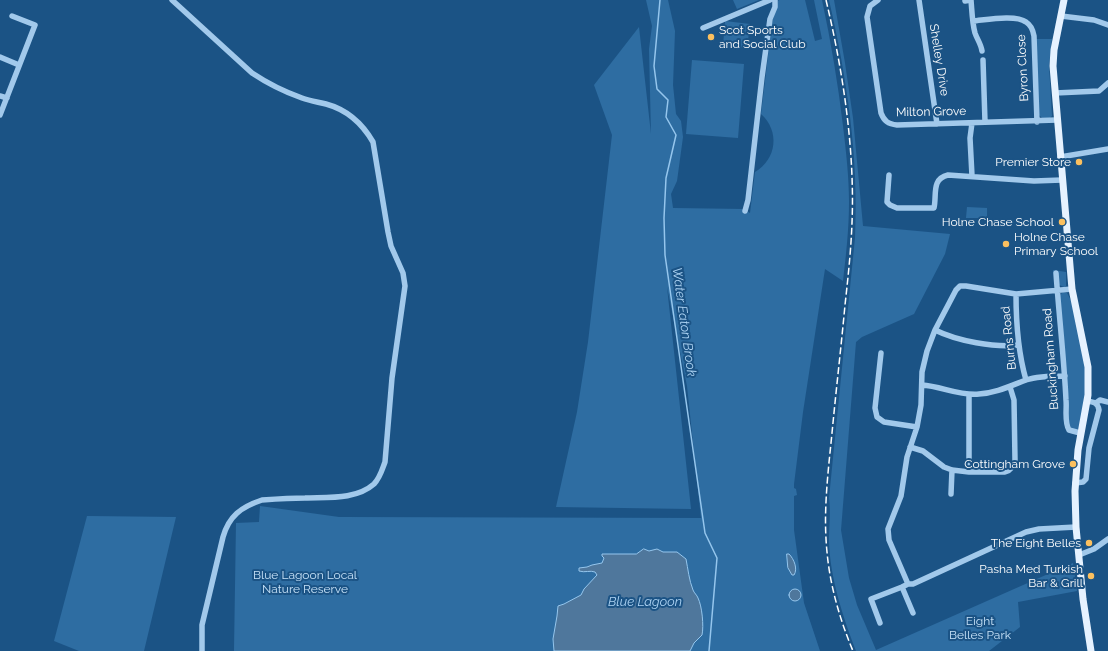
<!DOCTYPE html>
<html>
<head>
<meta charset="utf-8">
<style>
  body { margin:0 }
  canvas { display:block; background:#1b5385 }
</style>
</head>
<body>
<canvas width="1108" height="651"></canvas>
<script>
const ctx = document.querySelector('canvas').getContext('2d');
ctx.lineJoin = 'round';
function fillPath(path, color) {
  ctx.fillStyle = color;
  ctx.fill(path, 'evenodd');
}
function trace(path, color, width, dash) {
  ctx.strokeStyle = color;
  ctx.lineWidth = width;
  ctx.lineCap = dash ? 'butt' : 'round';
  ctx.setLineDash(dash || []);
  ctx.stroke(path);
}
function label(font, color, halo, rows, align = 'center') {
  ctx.font = font + ' Raleway,sans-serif';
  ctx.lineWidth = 4;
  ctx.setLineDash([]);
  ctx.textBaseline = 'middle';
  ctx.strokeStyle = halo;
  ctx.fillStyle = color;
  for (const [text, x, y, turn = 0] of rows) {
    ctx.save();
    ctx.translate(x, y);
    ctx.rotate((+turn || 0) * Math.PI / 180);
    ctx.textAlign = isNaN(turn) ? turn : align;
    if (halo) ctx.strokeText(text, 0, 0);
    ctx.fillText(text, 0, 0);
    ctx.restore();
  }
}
const green = new Path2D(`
  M646,0h22l7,31 -2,54 3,29 5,7 2,16 -6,44 -6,13 2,14 70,1 7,4 5,-41c22,-13 25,-41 6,-58l11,-91 6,-22 1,-1h26l10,41 7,-2 -8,-39h8c9,42 16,84 21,126 3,25 6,51 6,76 0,27 -3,53 -6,79l-18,-12 -22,143 -9,72v4l2,1 1,6 -3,1v34l10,73 16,48h-586l2,-128 23,-1 1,-16 79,11 362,1 -14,-132 -20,-99 24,222 -135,-2 21,-95 11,-70 24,-207 -18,-50 45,-58 12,107 -2,-85 3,-23z
  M733,0h26l-22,9z
  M829,0h5l11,63 8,55 10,108 87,8 -5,20 -31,60 -52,23 -6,5 -15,188 8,48 8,27 19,45 197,-87 4,28 -59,11 2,25 -31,24h-133c-13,-34 -26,-73 -27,-110 0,-14 2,-29 0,-43l26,-260c4,-80 -8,-160 -26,-238z
  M725,21l25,3 -3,24 -24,-2z
  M1036,39h16l-3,27 3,50 -3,3h-6l-4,-4z
  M692,60l52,4 -6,74 -52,-4z
  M967,207l20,1v10h-21z
  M1053,270l13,2v14l-2,1 -5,-2 -1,-12h-5z
  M1063,292l4,1 6,11 12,63 1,28 -6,33 -3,2 -6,-1 -3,-5 1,-21 -10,-107z
  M87,516l89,1 -32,134h-65l-25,-10z`);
const water = new Path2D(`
  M644,549l5,2 8,-2 6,3h14l9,7c2,10 3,21 7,31 1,3 4,5 5,8 4,8 6,28 4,37l-8,8 -4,8h-136l-1,-12 4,-23 1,-10 6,-2 17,-9 3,-6 13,-14 -2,-3c-5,-2 -10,1 -16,-1v-3l8,-1 5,-2 10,-2 2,-5 -2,-2v-2h34z
  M787,554h2c5,5 9,15 5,21h-2l-4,-7z
  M789 595a6 6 0 1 1 12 0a6 6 0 1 1-12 0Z`);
const stream = new Path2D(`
  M660,0l-6,66 3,23 11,11 -2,17 10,18 -10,43 -2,40 1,37 40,278 12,25 -8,93`);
const minor = new Path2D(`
  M172,0l80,73c15,10 33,19 50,25 8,3 16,4 24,6 22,6 36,19 47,38l15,90 3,14 12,27 2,13 -13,92 -7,84c-3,8 -5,16 -11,22 -18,16 -47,13 -69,14 -15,0 -29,1 -43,2 -21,7 -33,16 -39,37l-21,88v26
  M878,0l-8,6 -3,11 14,96c3,8 7,11 16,12l160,-5
  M919,0l18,124
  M965,1l6,-1c1,11 1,22 4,33 2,6 6,11 7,18
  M1061,16l33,4 14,5
  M973,21c12,-1 43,-7 53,1 5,3 7,8 8,14l3,86
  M703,28l67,-28
  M0,57l19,8
  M983,60l2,62
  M1055,93l44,-2 9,-8
  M0,96l7,2
  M0,115l35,-90 -23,-9
  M972,123l-2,15 2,38
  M1060,157l48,-8
  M889,175l-2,27 3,3 7,3h37c3,-13 -3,-29 14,-33l86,6 28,-1
  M745,211l3,-11 14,-123 8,-58 5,-12v-7
  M1056,273c3,43 8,85 10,127 1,9 -2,22 3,30l11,3
  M1072,289l-56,5 -50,-8h-6l-4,4 -21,40 -8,21 -5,21 -1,33 -4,22 -10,30 -6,39 -13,33 1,11 19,44h5l113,-52 13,-3 37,-2
  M1016,294c0,29 2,58 10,86
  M935,330c22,11 60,18 84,15
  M881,353l-6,55 2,9 7,5 33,5
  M922,385c19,1 37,11 57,9 17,-1 31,-8 47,-14 12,-4 26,-4 39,-4
  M969,394v78
  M1096,403l4,-3 8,2
  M910,447l13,4 21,16 8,3 17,2h36c6,-2 9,-5 10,-12l-1,-60 -4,-13
  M1075,483l8,-1 3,-3 3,-31 10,-38c-1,-7 -5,-8 -12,-9
  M951,494l1,-24
  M1079,555l15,-6 14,-10
  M902,587l11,26
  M880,623l-9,-24 31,-12 6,-3`);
const major = new Path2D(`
  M1064,0l-10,50 -1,16 19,223 16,78v28l-10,55 -3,41 1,36 7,72 8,52`);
const rail = new Path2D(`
  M826,0c17,71 29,150 26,223 -1,27 -4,55 -7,82 -4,43 -9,86 -13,128 -4,40 -9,79 -5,119 3,34 13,68 26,99`);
const markers = [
  [711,37,4,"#fcc05f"],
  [1079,162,4,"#fcc05f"],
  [1062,222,4,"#fcc05f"],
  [1006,244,4,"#fcc05f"],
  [1073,464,4,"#fcc05f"],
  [1089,543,4,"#fcc05f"],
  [1091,576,4,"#fcc05f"]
];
const poiNames = [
  ["Scot Sports",719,30,"left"],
  ["and Social Club",719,44,"left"],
  ["Premier Store",1071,162],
  ["Holne Chase School",1054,222],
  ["Holne Chase",1014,237,"left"],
  ["Primary School",1014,251,"left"],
  ["Cottingham Grove",1065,464],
  ["The Eight Belles",1081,543],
  ["Pasha Med Turkish",1083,569],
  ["Bar & Grill",1083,583]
];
const streetNames = [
  ["Shelley Drive",939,60,81],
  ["Byron Close",1023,68,-93],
  ["Milton Grove",931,112,-1],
  ["Burns Road",1009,338,-96],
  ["Buckingham Road",1051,359,-94]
];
const parkNames = [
  ["Blue Lagoon Local",305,575],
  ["Nature Reserve",305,589],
  ["Eight",980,621],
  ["Belles Park",980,635]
];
const waterNames = [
  ["Water Eaton Brook",684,322,82],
  ["Blue Lagoon",645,602]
];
fillPath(green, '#2e6da2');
fillPath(water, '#4f779c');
trace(water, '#95c6ed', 1);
trace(stream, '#95c6ed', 1.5);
trace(minor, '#a2c9eb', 5.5);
trace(major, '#e6f2ff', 7);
trace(rail, '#fff', 1.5, [7, 3]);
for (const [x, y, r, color] of markers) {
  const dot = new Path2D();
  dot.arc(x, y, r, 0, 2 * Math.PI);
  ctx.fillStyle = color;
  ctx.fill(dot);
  trace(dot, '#1b5385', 1.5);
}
label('12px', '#fff', '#1b5385', poiNames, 'right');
label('12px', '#fff', '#1b5385', streetNames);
label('12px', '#c7e2f8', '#1b5385', parkNames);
label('italic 13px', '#add3f3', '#1b5385', waterNames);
</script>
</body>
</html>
